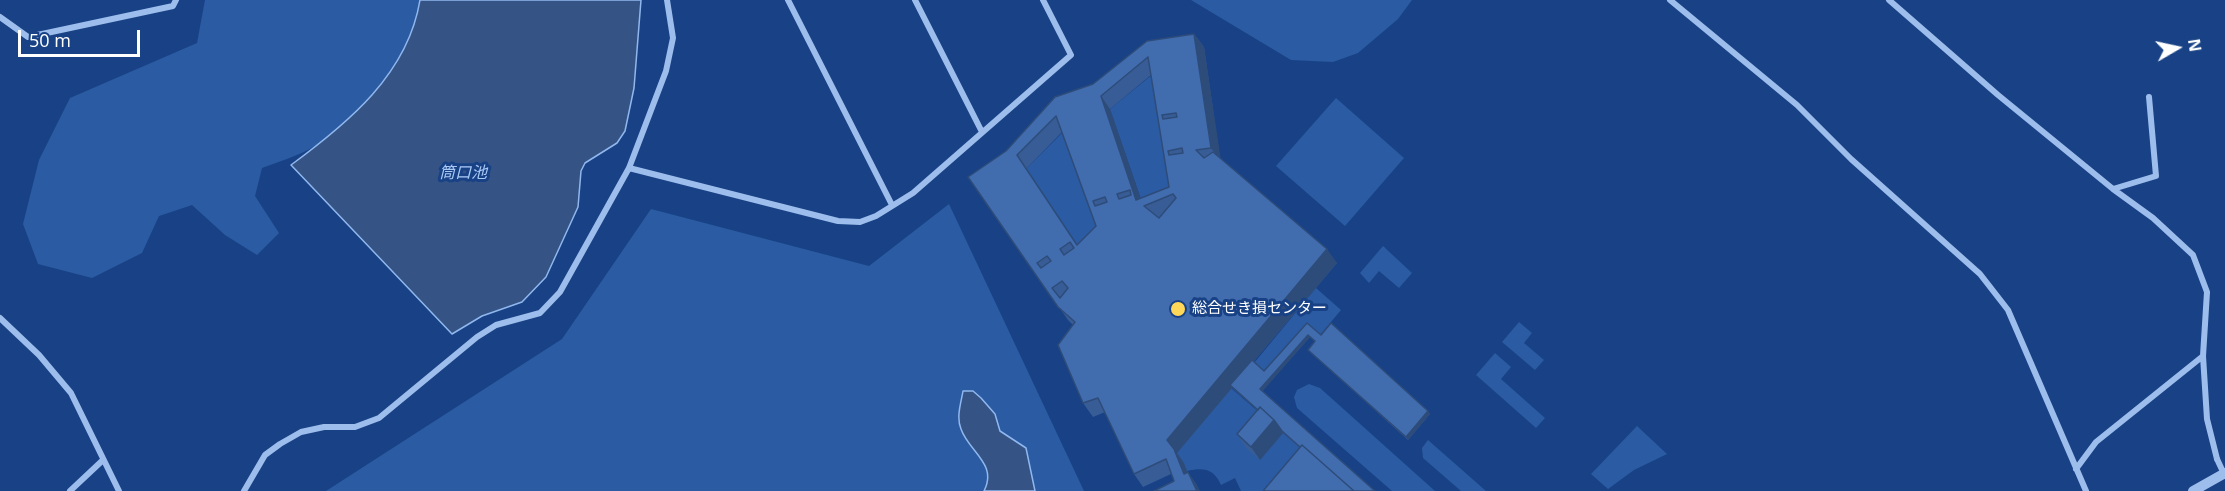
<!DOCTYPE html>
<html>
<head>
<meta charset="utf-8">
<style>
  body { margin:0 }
  #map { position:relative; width:2225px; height:491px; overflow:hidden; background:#184285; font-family:"Open Sans",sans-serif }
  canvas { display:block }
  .north { position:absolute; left:2147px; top:18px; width:60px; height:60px; -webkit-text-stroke:4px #184285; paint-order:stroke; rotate:81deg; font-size:16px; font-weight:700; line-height:24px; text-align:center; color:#fff }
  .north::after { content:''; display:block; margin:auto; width:21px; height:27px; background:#fff; clip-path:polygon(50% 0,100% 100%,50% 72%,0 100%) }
  .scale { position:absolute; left:18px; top:30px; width:122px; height:27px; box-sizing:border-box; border:3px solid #fff; border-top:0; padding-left:8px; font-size:18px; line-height:21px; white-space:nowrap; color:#fff; -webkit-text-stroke:4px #184285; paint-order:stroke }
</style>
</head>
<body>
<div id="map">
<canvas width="2225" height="491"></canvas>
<div class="north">N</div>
<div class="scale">50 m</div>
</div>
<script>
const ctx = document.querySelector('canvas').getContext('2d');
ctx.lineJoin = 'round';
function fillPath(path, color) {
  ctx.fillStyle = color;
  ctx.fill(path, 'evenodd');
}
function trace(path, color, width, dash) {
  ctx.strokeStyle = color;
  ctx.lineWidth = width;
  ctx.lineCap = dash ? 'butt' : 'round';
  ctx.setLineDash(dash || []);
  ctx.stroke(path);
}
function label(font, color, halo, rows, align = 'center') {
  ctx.font = font + ' "Open Sans","Noto Sans JP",sans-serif';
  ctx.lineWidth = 6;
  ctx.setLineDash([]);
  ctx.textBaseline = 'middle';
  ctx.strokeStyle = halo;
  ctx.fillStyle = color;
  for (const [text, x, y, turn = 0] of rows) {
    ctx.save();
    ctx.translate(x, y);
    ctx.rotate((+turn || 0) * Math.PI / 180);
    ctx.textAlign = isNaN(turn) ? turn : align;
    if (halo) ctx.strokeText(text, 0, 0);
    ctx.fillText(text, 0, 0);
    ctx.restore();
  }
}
const green = new Path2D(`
  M205,0h215c-9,55 -50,107 -94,139 -19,14 -42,21 -64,29l-7,28 24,37 -22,22 -32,-20 -33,-30 -33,11 -17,37 -50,25 -54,-14 -15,-40 16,-64 31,-62 127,-55z
  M1191,0h221l-14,19 -40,34 -25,9 -42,-2z
  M1158,70l20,131 -32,13 -36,-105z
  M1336,98l68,60 -59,68 -69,-60z
  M1066,129l39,110 -18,20 -61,-90z
  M949,204l135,287h-758l236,-152 89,-130 218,57z
  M1383,246l29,27 -13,15 -20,-17 -10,12 -9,-10z
  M1316,288l25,22 -21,25 -11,-9 -43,48 -12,-11z
  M1519,322l13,11 -8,10 20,17 -9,10 -33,-28z
  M1495,353l16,14 -10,12 44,39 -9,10 -60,-53z
  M1309,384l11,4 115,103h-43l-95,-83 -3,-11 3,-7z
  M1231,388l38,33 -9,39 23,-27 26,22 -30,36h-38l-6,-13 -14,7c-7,-16 -17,-18 -34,-14l-11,-17z
  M1637,426l30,28 -33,16 -26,19 -17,-15z
  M1428,440l58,51h-25l-38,-33 -1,-10z`);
const water = new Path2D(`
  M420,0h221l-7,88 -9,43 -8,12 -32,20 -4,8 -3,36 -32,70 -24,25 -40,14 -30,18 -161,-169c57,-42 117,-91 129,-165z
  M963,391h10l8,7 14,16 5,17 26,17 9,43h-51c14,-27 -15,-39 -23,-62 -5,-12 0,-26 2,-38z`);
const minor = new Path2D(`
  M788,0l104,205
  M915,0l67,132
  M1670,0l127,105 54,54 129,115 28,36 78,181
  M1889,0l109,95 115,94 40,29 40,37 14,37 -4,64 4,63 10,40
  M0,17l28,20 145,-31 3,-6
  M629,168l209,53 22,1 16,-6 37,-23 158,-138 -28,-55
  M2113,189l43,-13 -7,-79
  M0,318l39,37 32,38 48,98
  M2076,469l20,-27 107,-86
  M70,491l33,-31
  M244,491l21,-36 15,-11 21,-12 23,-5h31l24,-9 98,-81 19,-12 44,-12 20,-21 69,-124 37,-97 7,-33 -6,-38`);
const tertiary = new Path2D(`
  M2193,491l32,-18`);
const minorBridge = new Path2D(`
  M2217,459l8,17`);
const wall = new Path2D(`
  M1194,34l10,13 16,111 117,105 -83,98 10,10 43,-48 14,12 109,79 -22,26 -98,-88 -2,-2 7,-8 -5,-5 -48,54 113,100 -75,-43 -17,-15 -23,27 -14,-12 -9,-14 20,-24 -25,-22 -55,65 7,10 3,9 10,13 -23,-4 -3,-7 -28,13 -9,-13 -29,-62 -12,5 -10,-14 -10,-78 -5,-5 -100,-143 38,-26 87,-67zM1151,75l18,112 -29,11 -30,-89zM1062,132l34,94 -19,19 -51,-76z`);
const shadedWall = new Path2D(`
  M1194,34l10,13 17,114 -10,-13z
  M1101,96l9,13 36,105 -10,-14z
  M1327,249l10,14 -105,124 -2,-2 2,3 -55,65 7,10 9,24 -9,-13 -17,-34z
  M1308,335l2,2 -48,55 -2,-3z
  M1428,411l2,3 -22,26 -2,-3z
  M1274,420l9,13 -23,27 -9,-13z
  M1188,472l9,13 3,6h-3z`);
const building = new Path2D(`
  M1194,34l17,114 -15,2 8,8 9,-6 114,97 -160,191 7,9 10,25 4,-2 9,19h-43l20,-10 -8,-22 -32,15 -36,-76 -15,5 -25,-58 17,-23 -17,-15 -90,-130 38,-26 49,-54 38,-13 54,-43zM1148,57l21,130 -33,13 -35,-104zM1176,113l1,4 -14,2 -1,-4zM1056,116l40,110 -19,19 -60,-90zM1182,148l1,5 -14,2 -1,-4zM1130,190l1,5 -12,4 -2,-5zM1173,194l3,4 -17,20 -15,-12zM1105,197l2,5 -12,4 -2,-5zM1070,242l4,6 -10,7 -4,-6zM1047,256l4,5 -10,7 -4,-5zM1062,281l6,7 -8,10 -8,-10z
  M1307,323l14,12 10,-12 97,88 -22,26 -98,-87 7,-9 -7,-6 -48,54 115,102h-21l-52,-46 -2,2 -18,-16 -8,-11 -14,-13 -2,3 -28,-25 22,-25 12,11z
  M1260,407l14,13 -23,27 -14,-13z
  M1302,445l52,46h-91z`);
const markers = [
  [1178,309,8,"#ffd759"]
];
const poiNames = [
  ["総合せき損センター",1192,309]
];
const waterNames = [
  ["筒口池",463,173]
];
fillPath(green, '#2b5ba3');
fillPath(water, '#355485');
trace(water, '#90b8ef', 1.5);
trace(minor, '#9dbdec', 6);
trace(tertiary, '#9dbdec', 10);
trace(minorBridge, '#9dbdec', 6);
fillPath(wall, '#385d96');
fillPath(shadedWall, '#2e4c7a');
fillPath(building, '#416cae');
trace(building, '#2e4c7a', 1.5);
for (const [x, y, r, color] of markers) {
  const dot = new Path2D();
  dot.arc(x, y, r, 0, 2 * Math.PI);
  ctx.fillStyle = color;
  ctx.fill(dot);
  trace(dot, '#184285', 2);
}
label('15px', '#fff', '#184285', poiNames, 'left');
label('italic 16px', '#a9c8f4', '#184285', waterNames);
</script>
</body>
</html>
